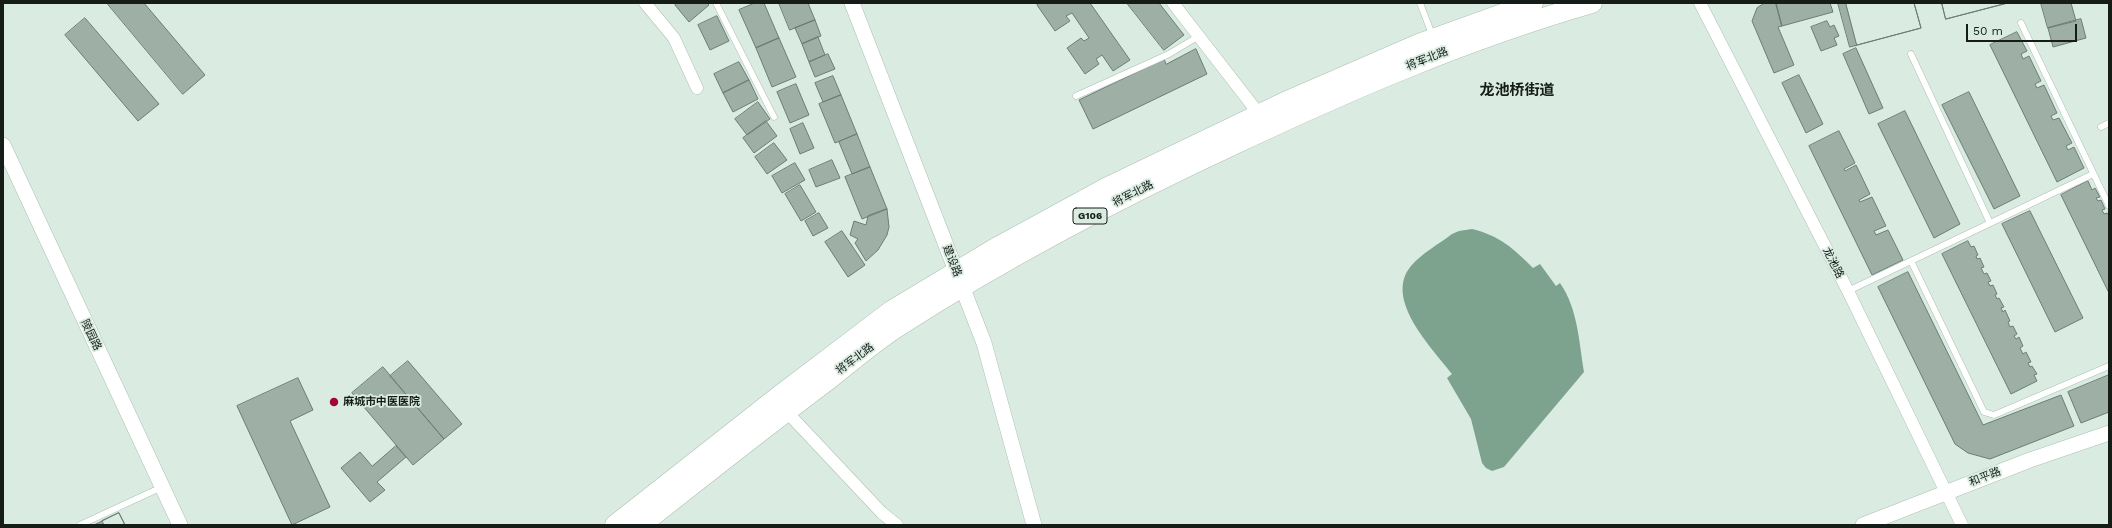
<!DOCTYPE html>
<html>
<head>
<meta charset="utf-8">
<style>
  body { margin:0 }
  #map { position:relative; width:2112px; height:528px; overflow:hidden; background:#daece1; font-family:"Work Sans",sans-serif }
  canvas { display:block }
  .frame { position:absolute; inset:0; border:4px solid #161d19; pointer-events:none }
  .scale { position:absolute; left:1966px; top:24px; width:111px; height:18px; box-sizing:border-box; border:2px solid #161d19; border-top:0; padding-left:5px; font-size:12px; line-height:14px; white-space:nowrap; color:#161d19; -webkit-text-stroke:3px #daece1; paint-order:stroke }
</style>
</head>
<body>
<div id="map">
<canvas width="2112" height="528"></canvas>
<div class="frame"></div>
<div class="scale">50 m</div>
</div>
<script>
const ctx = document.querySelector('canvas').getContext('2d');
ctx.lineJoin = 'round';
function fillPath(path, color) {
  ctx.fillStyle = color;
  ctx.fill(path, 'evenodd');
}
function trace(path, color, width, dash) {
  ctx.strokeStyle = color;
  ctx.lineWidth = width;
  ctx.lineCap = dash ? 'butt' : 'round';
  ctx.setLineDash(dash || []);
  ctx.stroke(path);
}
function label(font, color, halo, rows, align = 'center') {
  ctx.font = font + ' "Work Sans","Noto Sans SC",sans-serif';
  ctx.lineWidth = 3.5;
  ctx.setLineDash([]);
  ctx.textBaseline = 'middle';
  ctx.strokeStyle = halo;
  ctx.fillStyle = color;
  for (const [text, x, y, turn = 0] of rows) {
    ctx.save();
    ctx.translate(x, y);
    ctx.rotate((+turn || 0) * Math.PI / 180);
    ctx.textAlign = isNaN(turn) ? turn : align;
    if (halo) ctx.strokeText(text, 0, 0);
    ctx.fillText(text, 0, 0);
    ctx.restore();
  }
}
const water = new Path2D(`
  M1472,229c28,7 41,19 61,39l7,-4 16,22 4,-3c18,26 19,59 24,89l-80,95 -12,4 -6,-3 -4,-5 -11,-44 -24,-41 5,-4c-20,-26 -69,-75 -41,-108 11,-13 28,-22 41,-32l7,-3z`);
const building = new Path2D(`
  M107,3h37l61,72 -22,19z
  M678,3h29l2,2 -20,17 -14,-17z
  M755,3h9l15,35 -23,10 -17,-38z
  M779,3h29l7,17 -25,10z
  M1040,3h50l40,57 -17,11 -11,-16 -6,4 3,5 -14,10 -18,-26 14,-10 3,3 5,-3 -17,-25 -6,3 4,5 -15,10 -18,-26z
  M1127,3h32l25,32 -20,15z
  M1765,3h11l6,23 -4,1 16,38 -20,8 -22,-52 5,-13z
  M1776,3h54l3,9 -51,14z
  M1838,3h76l7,25 -71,19z
  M1846,3h68l7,25 -64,17z
  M1942,3h65l-61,16z
  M1942,3h66l-62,16z
  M2041,3h30l5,18 -28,7z
  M717,16l12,25 -19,9 -12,-25z
  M85,18l74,86 -21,17 -73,-86z
  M2081,19l5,19 -33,9 -5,-19z
  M815,20l6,16 -19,8 -7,-16z
  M1827,21l3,6 4,-2 5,11 -5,2 3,7 -16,6 -10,-24z
  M2017,32l10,19 -6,3 2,5 6,-3 12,25 -6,3 2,4 7,-3 13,28 -6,3 2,4 6,-2 13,25 -6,3 2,4 6,-3 10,21 -27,14 -67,-137z
  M818,37l7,18 -16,7 -7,-18z
  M779,38l17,39 -24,10 -16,-39z
  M1856,48l27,60 -14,6 -26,-60z
  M1196,49l11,25 -114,55 -14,-29 85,-41 2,5z
  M828,54l7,15 -20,8 -6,-15z
  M739,62l10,18 -26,13 -9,-19z
  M1799,75l24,49 -17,9 -24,-50z
  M833,76l8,19 -18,7 -8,-19z
  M749,80l9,19 -25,13 -10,-19z
  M796,84l13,31 -19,8 -13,-31z
  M1969,92l51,104 -26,13 -52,-104z
  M841,95l16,39 -22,9 -16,-39z
  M758,102l12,17 -23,16 -12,-16z
  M1905,111l55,113 -26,14 -56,-114z
  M766,121l11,15 -23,17 -11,-15z
  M803,123l11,25 -14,6 -10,-25z
  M1839,131l16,32 -11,6 1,2 11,-6 14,29 -11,6 1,2 12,-5 14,29 -12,5 2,4 12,-5 15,30 -31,15 -63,-129z
  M857,134l13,33 -18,7 -13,-32z
  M774,143l13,17 -20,14 -12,-17z
  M832,160l8,18 -24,9 -7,-17z
  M795,163l10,17 -23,13 -10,-17z
  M870,167l17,42 -25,10 -17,-42z
  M2088,181l4,9 3,-2 5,9 -4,1 2,3 3,-1 4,9 -3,1 2,4 3,-1 2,3v77l-48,-98z
  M800,185l16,27 -15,9 -16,-27z
  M887,209l2,18 -2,8 -9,15 -12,11 -11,-18 3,-4 -8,-4 4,-14 12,4 2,-9z
  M2030,211l53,107 -28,14 -53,-108z
  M819,213l9,15 -15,8 -8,-15z
  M842,231l23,34 -17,12 -23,-35z
  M1968,241l3,6 3,-1 4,9 -2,1 1,3 3,-1 4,9 -3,1 3,6 3,-1 4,8 -3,1 2,4 3,-1 4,9 -2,1 2,4 2,-1 5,9 -3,1 2,4 2,-2 5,11 -2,1 2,5 3,-1 4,8 -3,2 2,3 3,-2 4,9 -3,2 3,6 3,-2 5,10 -3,1 2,4 2,-1 5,8 -3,1 3,6 -26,13 -69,-140z
  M1908,272l75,153 78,-30 13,31 -84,33 -22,-6 -13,-9 -77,-157z
  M408,361l54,63 -18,15 -54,-63z
  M383,367l61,72 -31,26 -61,-72z
  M2109,375v37l-28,11 -13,-31z
  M298,378l15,32 -23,11 40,86 -38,18 -55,-119z
  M396,446l10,11 -29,25 8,8 -15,12 -29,-34 19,-16 12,14z
  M119,513l6,12h-31l8,-4z
  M119,513l6,12h-21l-2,-4z`);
const service = new Path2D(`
  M716,3l58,114
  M1420,3l13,34
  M2021,23l88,183
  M1911,54l79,169
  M1076,96l93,-42 30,-18
  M2101,127l8,-4
  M1911,261l73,151 10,3 115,-49
  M1848,291l245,-117
  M80,525l82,-38`);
const minor = new Path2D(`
  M645,3l29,35 23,50
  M1173,3l86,111
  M1700,3l148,288 114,234
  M786,411l96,102 15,12`);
const tertiary = new Path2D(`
  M852,3l132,340 50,182
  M3,145l177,380
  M1863,525l167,-65 79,-27`);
const trunk = new Path2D(`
  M615,525l164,-129 112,-85 103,-62 112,-61 177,-85 136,-59 114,-41
  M641,525c62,-49 124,-98 187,-145 24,-19 48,-40 74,-56 106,-68 219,-127 333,-180 116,-55 233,-105 357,-141`);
const markers = [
  [334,402,5,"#a30535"]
];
const shields = [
  [1090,216,34]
];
const shieldNames = [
  ["G106",1090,216]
];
const streetNames = [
  ["将军北路",1427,59,-21],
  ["将军北路",1133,194,-27],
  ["建设路",952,261,69],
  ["龙池路",1833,263,63],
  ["陵园路",91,335,65],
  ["将军北路",855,359,-37],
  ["和平路",1985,477,-21]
];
const poiNames = [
  ["麻城市中医医院",343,402]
];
const districtNames = [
  ["龙池桥街道",1517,91]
];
fillPath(water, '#7da28d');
fillPath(building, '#9eb0a5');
trace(building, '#6c7d73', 1);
trace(service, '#adbfb4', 7);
trace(minor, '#adbfb4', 13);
trace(tertiary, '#adbfb4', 16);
trace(trunk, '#adbfb4', 21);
trace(service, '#fff', 6);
trace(minor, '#fff', 12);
trace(tertiary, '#fff', 15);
trace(trunk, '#fff', 20);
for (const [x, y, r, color] of markers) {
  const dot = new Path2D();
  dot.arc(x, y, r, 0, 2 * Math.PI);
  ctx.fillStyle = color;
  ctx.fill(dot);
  trace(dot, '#daece1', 1.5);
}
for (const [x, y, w] of shields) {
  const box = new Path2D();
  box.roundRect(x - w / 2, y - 8, w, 16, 3);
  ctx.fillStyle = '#daece1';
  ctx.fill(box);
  trace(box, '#161d19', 1);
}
label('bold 10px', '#161d19', null, shieldNames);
label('11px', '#161d19', '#daece1', streetNames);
label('bold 11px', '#161d19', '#daece1', poiNames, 'left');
label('bold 15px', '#161d19', '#daece1', districtNames);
</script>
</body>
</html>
